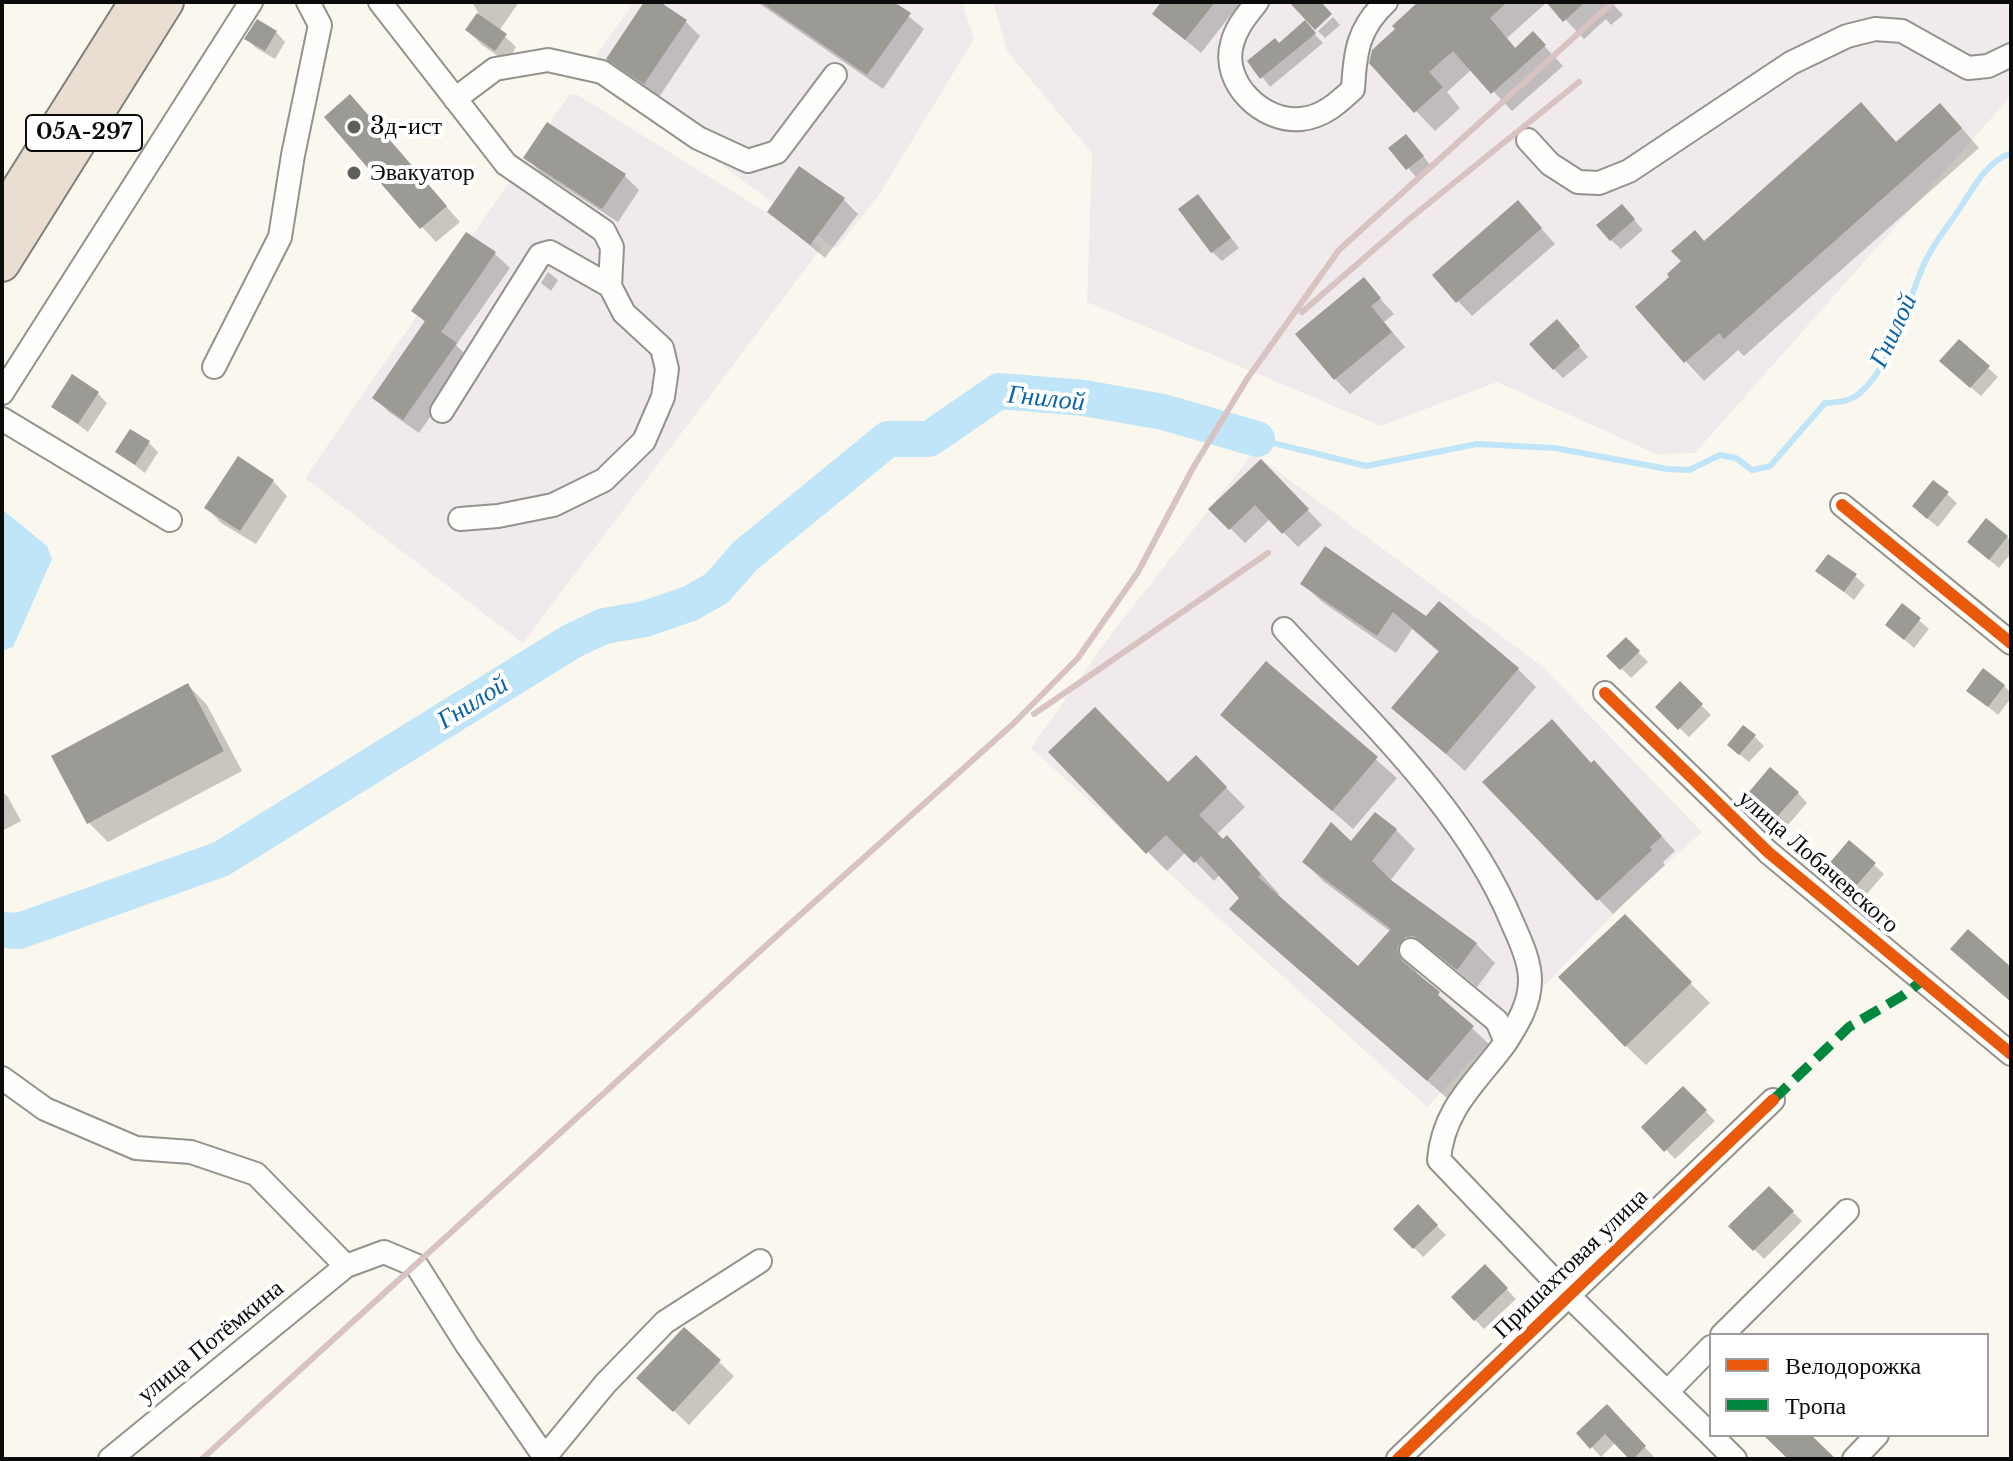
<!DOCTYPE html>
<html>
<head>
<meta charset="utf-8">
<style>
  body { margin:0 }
  #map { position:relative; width:2013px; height:1461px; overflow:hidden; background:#faf8ee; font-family:"Libre Baskerville",serif }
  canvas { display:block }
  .frame { position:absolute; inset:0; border:4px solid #0b0b0b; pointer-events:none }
  .legend { position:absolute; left:1709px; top:1333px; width:280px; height:104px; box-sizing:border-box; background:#fff; border:2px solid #9d9d9d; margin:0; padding:10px 14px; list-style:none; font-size:24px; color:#0b0b0b }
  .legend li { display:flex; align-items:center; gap:16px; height:40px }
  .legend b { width:40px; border:2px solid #9d9d9d }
</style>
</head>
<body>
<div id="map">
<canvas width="2013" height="1461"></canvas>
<div class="frame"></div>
<ul class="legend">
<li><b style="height:10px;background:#e8590c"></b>Велодорожка</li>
<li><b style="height:10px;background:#00873e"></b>Тропа</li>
</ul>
</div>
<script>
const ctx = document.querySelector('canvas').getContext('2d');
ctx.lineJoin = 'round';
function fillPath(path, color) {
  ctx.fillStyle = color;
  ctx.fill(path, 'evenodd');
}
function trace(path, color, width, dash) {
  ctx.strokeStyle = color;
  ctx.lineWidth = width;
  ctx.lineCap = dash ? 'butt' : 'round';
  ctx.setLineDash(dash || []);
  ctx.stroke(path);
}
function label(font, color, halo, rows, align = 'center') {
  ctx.font = font + ' "Libre Baskerville",serif';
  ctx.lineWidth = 8;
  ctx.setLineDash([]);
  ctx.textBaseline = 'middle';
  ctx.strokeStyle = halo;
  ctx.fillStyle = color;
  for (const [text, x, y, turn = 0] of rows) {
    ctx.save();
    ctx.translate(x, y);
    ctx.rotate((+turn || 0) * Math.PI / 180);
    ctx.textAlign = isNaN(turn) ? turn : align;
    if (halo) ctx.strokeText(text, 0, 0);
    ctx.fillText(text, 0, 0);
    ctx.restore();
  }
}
const industrial = new Path2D(`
  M634,2h328l12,37 -95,156 -43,54 -248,-182z
  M993,2h1018v94l-316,357 -39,1 -159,-72 -116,44 -294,-124 5,-149 -85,-102z
  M576,94l246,153 -299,396 -218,-165 264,-383z
  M1253,453l289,213 160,166 -69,62 -206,213 -396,-359 78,-111z`);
const water = new Path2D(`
  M2,509l45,37 5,13 -39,88 -11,4z`);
const shadow = new Path2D(`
  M472,2h47l-20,29 17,16 -9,15 -25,-17 -15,-15 12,-16z
  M646,2h11l29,20 14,14 -41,61 -36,-24 -15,-15z
  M757,2h134l33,27 -41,60z
  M1164,2h76v1l-39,50 -47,-39z
  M1421,2h126l-40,36 9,11 17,-15 30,32 -51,45 -40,-42 -25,23 13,16 -25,23 -64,-68z
  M1549,2h62l12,13 -12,10 -5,-6 -22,20z
  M1333,17l7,8 -15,13 -7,-7z
  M1304,23l19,20 -53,44 -20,-26 30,-15z
  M276,32l9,10 -10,17 -19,-11 -9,-9z
  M1861,105l36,38 62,-18 20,23 -235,208 -6,-6 -34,31 -67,-73z
  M364,112l96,110 -24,20 -14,-15z
  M1415,146l16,20 -14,12 -26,-29z
  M526,158l98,17 15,15 -21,32 -77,-50z
  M800,169l44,31 14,14 -33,44 -55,-46z
  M1198,196l41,52 -17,13 -10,-9z
  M1631,216l12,14 -22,19 -10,-9z
  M1532,218l23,26 -83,72 -37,-40z
  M467,234l28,20 15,14 -54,77 14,14 -51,74 -30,-21 -14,-14 51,-75 -12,-12z
  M548,272l10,8 -7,11 -10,-8z
  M1363,280l31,34 -10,8 21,25 -55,47 -15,-15z
  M1566,331l22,26 -25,21 -9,-9z
  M1959,342l39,35 -17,19 -30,-25z
  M98,394l9,9 -19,29 -34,-25z
  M149,443l9,9 -13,21 -27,-21z
  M1260,461l62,64 -24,22 -28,-28 -25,24 -34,-34z
  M273,481l14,15 -31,48 -35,-21 -14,-15z
  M1947,494l10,9 -19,24 -14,-11z
  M2007,537l4,5v11l-12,15 -20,-17z
  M1818,571l37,5 10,9 -11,15z
  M1303,583l123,36 92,50 18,18 -71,84 -71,-63 46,-55 -28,-24 -16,24 -75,-52z
  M1903,606l26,23 -15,19 -27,-23z
  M1626,640l22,22 -17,16 -22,-22z
  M1266,664l131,114 -44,51 -131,-114z
  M1680,684l31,31 -22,22 -31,-30z
  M188,685l19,20 35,66 -134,71 -20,-20z
  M2004,686l7,7v5l-13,17 -29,-24z
  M1754,736l10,10 -15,16 -10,-8z
  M1051,752l117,32 28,-27 49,50 -29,28 30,22 33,37 -3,2 82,73 33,-37 -68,-51 -19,-19 92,-32 19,19 -25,32 86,63 19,19 -18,24 -37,-30 -13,-2 -9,6 -2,14 76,72 -45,51 -196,-170 -9,-30 -22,-24 -6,7 -28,-29 -19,19z
  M1592,765l17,12 66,74 -12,11 2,3 -52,49 -128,-132z
  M2,791l6,6 13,24 -19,10z
  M1798,793l9,10 -20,23 -27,-24z
  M1874,865l10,9 -19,22 -26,-21z
  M1625,917l85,86 -64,62 -20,-19z
  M1683,1088l32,33 -40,38 -31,-32z
  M1769,1189l33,32 -38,38 -33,-33z
  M1418,1207l28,28 -23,22 -27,-28z
  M1485,1267l31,32 -32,30 -31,-32z
  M684,1329l50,47 -45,49 -35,-33z
  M1607,1407l47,50 -2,2h-21l-15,-17 -15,15 -22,-24z`);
const stream = new Path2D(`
  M1257,439l109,27 111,-22 78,4 112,21 22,1 31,-15 16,3 16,12 18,-4 55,-63c12,-1 25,-1 35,-10 33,-28 47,-92 65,-131 9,-20 25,-38 37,-57 14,-21 24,-42 49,-52`);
const river = new Path2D(`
  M2,930l17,1 202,-72 351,-218 32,-15 41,-7 46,-16 26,-15 28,-32 143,-117h41l70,-48 85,7 79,14 94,27`);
const building = new Path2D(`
  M644,2h16l27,18 -43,64 -38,-25z
  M761,2h133l17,11 -44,62z
  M1161,2h54l-30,38 -33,-26z
  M1289,2h32l11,12 -17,16z
  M1418,2h89l-17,16 25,30 18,-17 13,14 -55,49 -38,-43 -24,21 14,15 -29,26 -45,-50 3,-13 23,-21 -3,-3z
  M1546,2h39l-22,20z
  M477,13l30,21 -12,17 -30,-21z
  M257,19l20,12 -12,20 -21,-12z
  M1305,20l11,13 -56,46 -13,-18 28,-23 4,5z
  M350,94l97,112 -27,23 -96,-112z
  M1861,102l35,40 44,-39 22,25 -238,211 -5,-6 -35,30 -49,-56 34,-30 -2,-3 14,-13 -10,-10 24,-21 9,11z
  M547,122l79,52 -24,35 -79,-51z
  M1406,134l18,22 -18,14 -18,-22z
  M799,166l46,32 -35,47 -43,-33z
  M1198,194l33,44 -20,15 -33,-44z
  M1518,200l24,28 -86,75 -24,-28z
  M1622,204l13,15 -25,22 -14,-16z
  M466,232l30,20 -55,80 16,11 -54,77 -31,-22 53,-77 -14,-10z
  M1364,277l17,21 -10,8 21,26 -58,48 -39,-46z
  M1557,319l23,27 -27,24 -24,-26z
  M1959,339l31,27 -20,22 -31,-27z
  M72,374l27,18 -21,32 -27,-17z
  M130,429l20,12 -15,24 -20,-13z
  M238,456l36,24 -34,51 -36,-23z
  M1261,459l48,50 -27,25 -27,-29 -26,25 -21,-21z
  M1933,480l16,12 -22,27 -15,-13z
  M1986,518l22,18 -19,24 -22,-18z
  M1325,546l101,70 13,-15 80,67 -73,86 -55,-46 48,-57 -46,-39 -16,24 -77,-52z
  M1828,554l29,20 -13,18 -29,-21z
  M1902,603l19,15 -17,22 -19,-15z
  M1626,637l14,14 -20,19 -14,-14z
  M1266,661l112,96 -46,54 -112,-96z
  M1983,668l22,17 -17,22 -22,-16z
  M1680,681l23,23 -25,26 -23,-23z
  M188,683l36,68 -137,73 -36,-68z
  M1095,707l73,75 28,-27 31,32 -28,28 24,24 4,-4 34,39 -3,3 100,89 33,-37 -89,-67 29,-40 20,19 24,-29 22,17 -25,32 19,19 86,63 -20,27 -43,-34 -9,1 -8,10 1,7 4,7 38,31 -2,3 36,31 -47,55 -198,-172 10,-11 -38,-42 -7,7 -28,-28 -20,19 -98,-102z
  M1552,719l39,44 3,-3 68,76 -12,11 2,3 -55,51 -115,-119z
  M1743,725l13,10 -17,20 -12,-10z
  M1770,767l29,25 -23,26 -28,-25z
  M1849,840l27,23 -22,25 -27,-22z
  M1625,914l67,68 -67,65 -67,-70z
  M1968,929l43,38v35l-61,-53z
  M1683,1086l24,24 -43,42 -23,-25z
  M1769,1186l25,25 -41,40 -25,-25z
  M1418,1204l20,21 -25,24 -20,-20z
  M1485,1264l23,24 -34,33 -23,-24z
  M684,1327l37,33 -48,52 -37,-34z
  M1607,1404l39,42 -13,13h-4l-24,-25 -15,15 -14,-16z
  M1763,1435h48l25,24h-48z`);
const minor = new Path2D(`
  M380,2l126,162 98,67 8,16 -2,39 14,27 38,35 5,21 -4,28 -19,44 -40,39 -51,25 -55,11 -38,3
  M1257,2c-10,13 -21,25 -25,42 -11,39 31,79 69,75 22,-2 37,-16 52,-30 2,-37 5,-61 33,-87
  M455,99l40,-30 53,-9 54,12 96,66 50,23 29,-9 58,-77
  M1528,140l22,24 28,18 21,1 30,-12 162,-108 56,-27 28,-7 27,2 66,37 20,-2 23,-11
  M214,367l66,-130 13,-82 27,-130 -12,-23
  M2,393l249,-391
  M442,411l98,-156 10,-3 60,34
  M2,419l168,101
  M1842,505l169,138
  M1284,629c82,89 181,180 228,293 8,18 18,39 18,58 0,24 -12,43 -24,62
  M1605,693l163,159 243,202
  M1411,950l86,71 9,21c-29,40 -63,66 -67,118l130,136 142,139
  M2,1078l43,31 91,39 55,4 65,22 90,92 38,-14 33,14 50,79 79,114
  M1722,1335l125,-124
  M1668,1391l43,-44
  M1711,1435l24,24
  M545,1457l60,-73 60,-62 95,-61
  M110,1459l236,-193
  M1398,1459l375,-359
  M1854,1459l23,-24`);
const highway = new Path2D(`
  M2,216l135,-214
  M2,264l164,-262`);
const rail = new Path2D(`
  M1302,312l106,-92 171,-138
  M1034,714l234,-161
  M202,1459l579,-527 232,-208 65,-66 60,-86 55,-104 54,-89 92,-129 274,-248`);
const quiet = new Path2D(`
  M1773,1100l76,-73 53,-31 20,-15`);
const cycleway = new Path2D(`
  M1842,505l169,138
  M1605,693l163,159 243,202
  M1398,1459l375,-359`);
const markers = [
  [354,127,8,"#5f5e5a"],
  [354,173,8,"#5f5e5a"]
];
const shields = [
  [84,133,116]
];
const shieldNames = [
  ["05А-297",84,133]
];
const poiNames = [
  ["3д-ист",370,127],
  ["Эвакуатор",370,173]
];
const streetNames = [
  ["улица Лобачевского",1818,862,41],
  ["Пришахтовая улица",1571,1264,-44],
  ["улица Потёмкина",211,1342,-39]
];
const waterNames = [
  ["Гнилой",1894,331,-65],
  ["Гнилой",1046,399,6],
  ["Гнилой",473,703,-32]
];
fillPath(industrial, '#f1eaed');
fillPath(water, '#c1e5f8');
fillPath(shadow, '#0003');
trace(stream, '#c1e5f8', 6);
trace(river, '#c1e5f8', 36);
fillPath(building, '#9c9a95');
trace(minor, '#93928d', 26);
trace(highway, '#807f7a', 38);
trace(minor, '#fefefc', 22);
trace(highway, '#eaded2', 34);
trace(rail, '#d8c2c2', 6);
trace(quiet, '#00873e', 10, [20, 10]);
trace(cycleway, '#e8590c', 12);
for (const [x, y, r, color] of markers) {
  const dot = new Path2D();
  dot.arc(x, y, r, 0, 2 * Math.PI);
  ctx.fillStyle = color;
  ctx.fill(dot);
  trace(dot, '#fff', 3);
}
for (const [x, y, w] of shields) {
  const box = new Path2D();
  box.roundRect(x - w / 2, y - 18, w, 36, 6);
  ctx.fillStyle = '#fff';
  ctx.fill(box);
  trace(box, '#0b0b0b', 2);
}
label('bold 22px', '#0b0b0b', null, shieldNames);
label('24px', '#0b0b0b', '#fff', poiNames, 'left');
label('24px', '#0b0b0b', '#fff', streetNames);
label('italic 26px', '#0a63a8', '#fff', waterNames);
</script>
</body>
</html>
